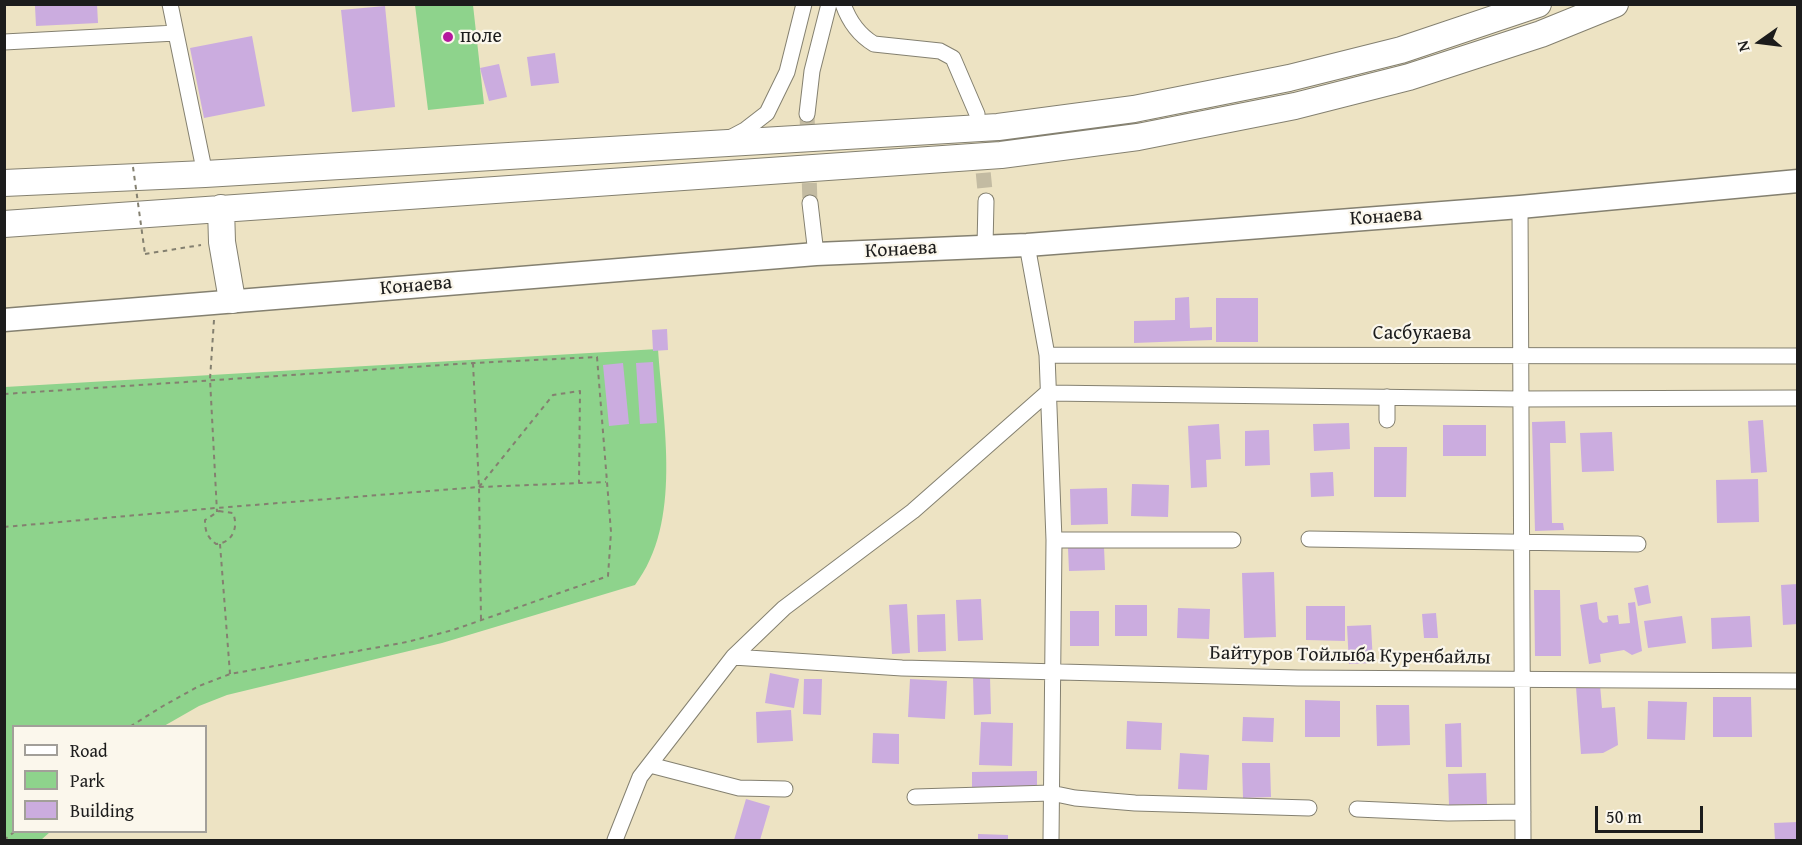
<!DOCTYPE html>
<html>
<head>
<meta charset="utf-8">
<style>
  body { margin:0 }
  #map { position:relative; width:1802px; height:845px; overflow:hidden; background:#ede3c3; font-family:"Gentium Book Plus",serif }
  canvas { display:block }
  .frame { position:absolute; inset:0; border:6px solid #1c1c1c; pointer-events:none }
  .legend { position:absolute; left:12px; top:725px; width:195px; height:108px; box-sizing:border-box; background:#fbf7ec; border:2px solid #a29f99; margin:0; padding:8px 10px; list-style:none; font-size:18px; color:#1c1c1c }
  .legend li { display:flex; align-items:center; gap:12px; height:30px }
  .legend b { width:30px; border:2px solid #a29f99 }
  .north { position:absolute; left:1730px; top:12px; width:60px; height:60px; -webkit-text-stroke:4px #fbf7ec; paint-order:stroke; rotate:256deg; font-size:16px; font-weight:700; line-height:24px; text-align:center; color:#1c1c1c }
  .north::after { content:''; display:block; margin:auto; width:21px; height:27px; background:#1c1c1c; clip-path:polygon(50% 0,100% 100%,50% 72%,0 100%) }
  .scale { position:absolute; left:1595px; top:806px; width:108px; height:27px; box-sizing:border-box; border:3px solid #1c1c1c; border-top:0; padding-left:8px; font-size:18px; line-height:21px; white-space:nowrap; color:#1c1c1c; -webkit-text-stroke:4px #fbf7ec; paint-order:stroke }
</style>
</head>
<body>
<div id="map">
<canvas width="1802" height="845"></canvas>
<div class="frame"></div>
<ul class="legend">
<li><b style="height:8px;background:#fff"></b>Road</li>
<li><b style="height:16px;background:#8ed38c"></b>Park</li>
<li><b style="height:16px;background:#cbacdf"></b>Building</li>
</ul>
<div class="north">N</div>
<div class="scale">50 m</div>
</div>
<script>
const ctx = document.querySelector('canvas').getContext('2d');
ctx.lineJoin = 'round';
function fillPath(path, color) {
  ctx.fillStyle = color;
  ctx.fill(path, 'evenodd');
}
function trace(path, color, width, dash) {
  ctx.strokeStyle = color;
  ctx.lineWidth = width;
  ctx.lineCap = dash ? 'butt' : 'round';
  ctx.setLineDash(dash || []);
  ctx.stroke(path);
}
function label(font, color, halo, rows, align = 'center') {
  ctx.font = font + ' "Gentium Book Plus",serif';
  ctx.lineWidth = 4.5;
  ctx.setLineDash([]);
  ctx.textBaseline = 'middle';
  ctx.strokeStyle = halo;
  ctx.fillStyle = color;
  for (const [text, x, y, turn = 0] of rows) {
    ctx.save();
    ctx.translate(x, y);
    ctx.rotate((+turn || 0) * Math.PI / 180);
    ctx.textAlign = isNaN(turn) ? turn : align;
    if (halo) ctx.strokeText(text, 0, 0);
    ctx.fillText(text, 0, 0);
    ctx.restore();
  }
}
const green = new Path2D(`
  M415,5h58l11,99 -56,6z
  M658,349c5,74 25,173 -23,236l-193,58 -215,52 -28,11 -35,20h-150v106h36l-9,8h-36v-453z`);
const building = new Path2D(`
  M97,4l1,19 -62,3 -1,-20z
  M385,6l10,101 -43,5 -11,-102z
  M252,36l13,70 -61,12 -14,-70z
  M555,53l4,30 -28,3 -4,-29z
  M499,64l8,33 -18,4 -9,-33z
  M1189,297l1,31 22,-1v13l-78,3v-22l41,-1v-22z
  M1216,298h42v44h-42z
  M667,329l1,21 -15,1 -1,-21z
  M653,362l4,61 -17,1 -4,-61z
  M623,363l6,61 -20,2 -6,-61z
  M1763,420l4,52 -16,1 -3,-52z
  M1565,421l1,22h-16l2,80h11l1,7 -29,1 -3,-109z
  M1349,423l1,26 -36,2 -1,-27z
  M1219,424l2,35 -15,1 1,27 -16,1 -3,-62z
  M1443,425h43v31h-43z
  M1269,430l1,35 -25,1v-35z
  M1612,432l2,39 -32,1 -2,-39z
  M1374,447h33l-1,50h-32z
  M1333,472l1,24 -23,1 -1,-24z
  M1758,479l1,43 -42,1 -1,-43z
  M1132,484l37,1 -1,32 -37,-1z
  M1107,488l1,36 -37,1 -1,-36z
  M1104,547l1,23 -36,1 -1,-23z
  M1274,572l2,65 -32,1 -2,-65z
  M1798,584v40l-15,1 -2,-40z
  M1648,585l3,18 -13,3 -4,-18z
  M1534,590h26l1,66h-26z
  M981,599l2,41 -25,1 -2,-41z
  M1597,602l2,17 4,4 5,-1 -1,-6 11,-1 1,9 11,-1 -2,-20 7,-1 7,49 -10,4 -8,-5 -24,4 1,8 -12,2 -9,-59z
  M907,604l3,49 -18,1 -3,-49z
  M1115,605h32v31h-32z
  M1306,606h39v35l-39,-1z
  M1178,608l32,1 -1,30 -32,-1z
  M1070,611h29v35h-29z
  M1436,613l2,25h-14l-2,-24z
  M945,614l1,37 -28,1 -1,-37z
  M1682,616l4,27 -38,5 -4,-27z
  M1750,616l2,31 -40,2 -1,-31z
  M1371,625l2,38 -24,1 -2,-38z
  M770,673l29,6 -5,29 -29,-5z
  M973,677h17l1,37 -17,1z
  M804,679h18l-1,36 -18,-1z
  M910,679l37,2 -2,38 -37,-2z
  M1600,685l2,23 13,-1 3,38 -15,8 -22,1 -5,-67z
  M1713,697h38l1,40h-39z
  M1305,700l35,1v36h-35z
  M1648,701l39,1 -2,38 -38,-1z
  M1376,705h33l1,40 -33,1z
  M791,710l2,31 -36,2 -1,-31z
  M1243,717l31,1 -1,24 -31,-1z
  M1127,721l35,2 -1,27 -35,-1z
  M981,722l32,1 -1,43 -33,-1z
  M1461,723l1,44h-16l-1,-43z
  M873,733l26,1v30l-27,-1z
  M1180,753l29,2 -2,35 -29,-1z
  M1242,763h28l1,34 -28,1z
  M1037,771v16l-65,1v-16z
  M1486,773l1,31 -38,1 -1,-31z
  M746,799l24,7 -10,34h-26z
  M1798,822v18h-23l-1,-17z
  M978,834l30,1v5h-30z`);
const minorTunnel = new Path2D(`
  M807,114l3,89
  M981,150l5,51`);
const path = new Path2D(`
  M145,254l56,-9
  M214,320l-4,59 7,133
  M473,363l6,124 2,133
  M4,394l469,-31 124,-6 14,175 -3,44 -155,54 -46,12 -177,32 -31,12 -36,20 -32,20
  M479,487l74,-92 27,-4 -1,92
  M219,511l14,2c6,15 -1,30 -17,31 -9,-7 -11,-13 -11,-24z
  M4,527l212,-19 263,-21 127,-5
  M220,544l10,130
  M4,840l10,-8`);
const minor = new Path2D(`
  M170,4l35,170
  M843,4c6,17 16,31 31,40l66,7 13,7 24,56
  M4,42l172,-9
  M807,114l5,-43 17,-67
  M728,139l17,-9 22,-17 20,-41 17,-68
  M810,203l6,51
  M1520,207l3,633
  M1027,245l20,110 7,185 -3,300
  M985,246l1,-45
  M1047,355l751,1
  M1387,397v23
  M1309,539l329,5
  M1054,540h179
  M733,657l51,-49 129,-97 134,-118 472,6 279,-1
  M650,765l89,23 46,1
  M915,797l136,-4 24,5 60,5 174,5
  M1357,809l91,4 75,-1
  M615,840l25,-63 93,-120 169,11 396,10 500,3`);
const secondary = new Path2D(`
  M4,320l812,-66 211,-9 493,-38 278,-26`);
const trunk = new Path2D(`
  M4,183l201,-9 793,-47 136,-18 155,-31 112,-28 137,-46
  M221,208l1,34 10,58
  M4,224l997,-69 137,-18 157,-31 114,-29 132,-43 74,-30`);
const pathBridge = new Path2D(`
  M133,167l12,87`);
const markers = [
  [448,37,6,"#b5179e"]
];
const poiNames = [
  ["поле",460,37]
];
const streetNames = [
  ["Конаева",1386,217,-4],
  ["Конаева",901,250,-3],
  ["Конаева",416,286,-5],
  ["Сасбукаева",1422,334],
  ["Байтуров Тойлыба Куренбайлы",1350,656,1]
];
fillPath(green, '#8ed38c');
fillPath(building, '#cbacdf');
trace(minorTunnel, '#c3bba2', 15, [15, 8]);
trace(minor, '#848070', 17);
trace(secondary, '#848070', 25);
trace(trunk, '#848070', 28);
trace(path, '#848070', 2, [4.5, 4.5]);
trace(minor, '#fff', 15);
trace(secondary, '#fff', 22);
trace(trunk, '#fff', 26);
trace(pathBridge, '#848070', 2, [4.5, 4.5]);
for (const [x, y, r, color] of markers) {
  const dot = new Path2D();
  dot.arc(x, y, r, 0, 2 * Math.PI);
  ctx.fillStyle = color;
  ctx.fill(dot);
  trace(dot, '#fbf7ec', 2);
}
label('20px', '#1c1c1c', '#fbf7ec', poiNames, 'left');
label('20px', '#1c1c1c', '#fbf7ec', streetNames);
</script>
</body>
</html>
